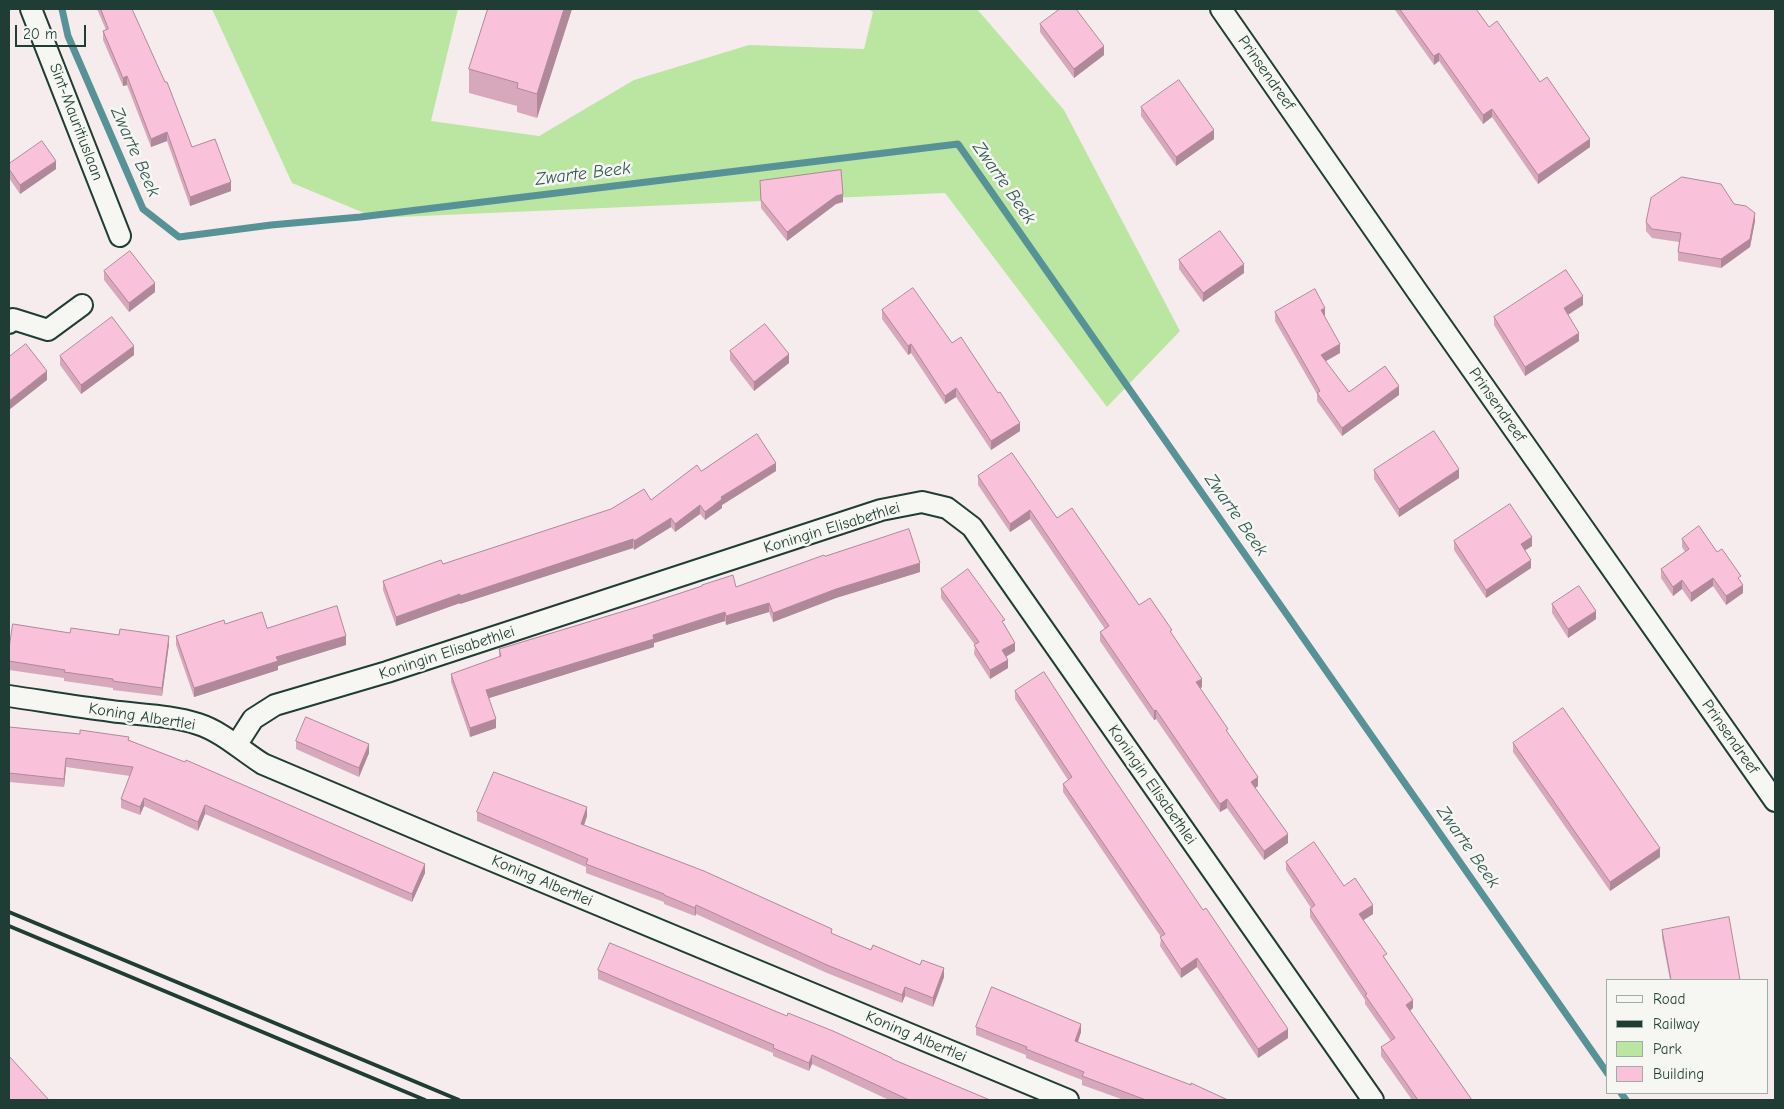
<!DOCTYPE html>
<html>
<head>
<meta charset="utf-8">
<style>
  body { margin:0 }
  #map { position:relative; width:1784px; height:1109px; overflow:hidden; background:#f7eced; font-family:"Comic Neue",sans-serif }
  canvas { display:block }
  .frame { position:absolute; inset:0; border:10px solid #1f3d34; pointer-events:none }
  .legend { position:absolute; left:1606px; top:979px; width:162px; height:115px; box-sizing:border-box; background:#f6f6f2; border:1px solid #a0aca6; margin:0; padding:6px 9px; list-style:none; font-size:15px; color:#1f3d34 }
  .legend li { display:flex; align-items:center; gap:10px; height:25px }
  .legend b { width:25px; border:1px solid #a0aca6 }
  .scale { position:absolute; left:15px; top:25px; width:71px; height:22px; box-sizing:border-box; border:2px solid #1f3d34; border-top:0; padding-left:6px; font-size:15px; line-height:18px; white-space:nowrap; color:#1f3d34; -webkit-text-stroke:4px #f6f6f2; paint-order:stroke }
</style>
</head>
<body>
<div id="map">
<canvas width="1784" height="1109"></canvas>
<div class="frame"></div>
<ul class="legend">
<li><b style="height:6px;background:#f6f6f2"></b>Road</li>
<li><b style="height:6px;background:#1f3d34"></b>Railway</li>
<li><b style="height:14px;background:#bbe6a2"></b>Park</li>
<li><b style="height:14px;background:#fac2da"></b>Building</li>
</ul>
<div class="scale">20 m</div>
</div>
<script>
const ctx = document.querySelector('canvas').getContext('2d');
ctx.lineJoin = 'round';
function fillPath(path, color) {
  ctx.fillStyle = color;
  ctx.fill(path, 'evenodd');
}
function trace(path, color, width, dash) {
  ctx.strokeStyle = color;
  ctx.lineWidth = width;
  ctx.lineCap = dash ? 'butt' : 'round';
  ctx.setLineDash(dash || []);
  ctx.stroke(path);
}
function label(font, color, halo, rows, align = 'center') {
  ctx.font = font + ' "Comic Neue",sans-serif';
  ctx.lineWidth = 5;
  ctx.setLineDash([]);
  ctx.textBaseline = 'middle';
  ctx.strokeStyle = halo;
  ctx.fillStyle = color;
  for (const [text, x, y, turn = 0] of rows) {
    ctx.save();
    ctx.translate(x, y);
    ctx.rotate((+turn || 0) * Math.PI / 180);
    ctx.textAlign = isNaN(turn) ? turn : align;
    if (halo) ctx.strokeText(text, 0, 0);
    ctx.fillText(text, 0, 0);
    ctx.restore();
  }
}
const green = new Path2D(`
  M212,9h246l-27,112 108,15 95,-56 115,-35 115,4 9,-37 -5,-3h109l87,101 116,221 -73,76 -162,-214 -569,25 -84,-35z`);
const stream = new Path2D(`
  M62,9l6,27 75,173 36,28 92,-12 89,-8 598,-73 650,930
  M1621,1093l5,7`);
const minor = new Path2D(`
  M31,9l89,227
  M1221,9l198,285 356,507
  M9,323l4,-4 35,11 34,-25
  M9,696c34,5 68,11 102,15 29,4 60,4 87,13 25,8 44,27 65,40l187,79 618,257
  M237,744l16,-25 22,-14 112,-33 494,-162 41,-8 25,6 25,19 401,573`);
const rail = new Path2D(`
  M9,912l450,188
  M9,926l416,174`);
const wall = new Path2D(`
  M97,9h35l60,138 39,44 -41,15 -23,-65 -16,6 -24,-62 -4,1 -20,-46v-9l3,-1z
  M488,9h84l-35,109 -20,-6v-6l-48,-13v-24z
  M1395,9h81l13,18 51,55 50,65 -52,37 -46,-67 -9,7 -44,-63 -5,4 -39,-55z
  M1040,24l64,31 -30,23 -34,-46z
  M1141,107l73,32 -38,27 -35,-50z
  M9,164l47,5 -36,25 -11,-16z
  M760,181l83,21 -7,2 -49,37 -26,-33z
  M1734,204l21,17 -5,26 -29,21 -43,-7v-9l1,-10 -27,-4 -6,-7v-9z
  M1179,260l65,13 -41,29 -24,-33z
  M104,271l51,21 -26,20 -25,-32z
  M1583,305l-15,10 11,26 -54,35 -31,-51v-8z
  M882,310l70,33 68,88 -29,19 -35,-53 -11,7 -34,-51 -3,2 -26,-36z
  M1275,312l50,5 15,36 -15,8 24,31 50,3 -57,41 -25,-35v-7l-42,-73z
  M730,351l59,12 -35,28 -24,-31z
  M134,355l-53,39 -21,-29v-9z
  M1374,470l85,8 -60,39 -25,-38z
  M701,471h75l-54,34v3l-17,12 -5,-6 -25,18 -4,-5 -37,23 -1,-2 -173,56v-1l-64,23 -13,-36v-9l60,-17 208,-64z
  M978,476l79,42 82,87 33,29 30,53 -2,1 28,45 30,53 -3,2 33,55 -24,17 -37,-52 -7,4 -64,-93 -2,1 -54,-79v-9l5,-3 -75,-110 -20,13 -32,-47z
  M1682,539l35,13 24,30 2,11 -17,12 -13,-19 -22,16 -9,-13 -9,7 -12,-18v-9l24,-17 -3,-5z
  M1454,541l78,5 -7,4 6,18 -45,30 -32,-48z
  M825,556l95,16 -84,26 -63,24 -4,-10 -43,13 -1,-4 -71,22v4l-165,51 7,30 -26,9 -19,-55v-8l48,-17v-8l145,-44 58,-19v-1l34,2z
  M941,589l64,36 10,26 -9,6 2,11 -18,11 -16,-25 1,-9 -34,-47z
  M1552,604l44,15 -28,19 -16,-25z
  M225,624l121,21 -68,21v4l-84,27 -18,-52v-9z
  M70,633l99,11 -7,52 -49,-6v-2l-49,-7v-3l-55,-8v-21z
  M1015,691l85,67 188,280 -30,20 -61,-91 -16,11 -21,-32 1,-9 -98,-145v-8l5,-4 -53,-81z
  M9,727l120,13 296,133 -13,29 -207,-88 -7,17 -54,-25 -4,9 -19,-7v-9l9,-23 -64,-9 -2,20 -55,-5z
  M296,741l73,12 -10,24 -63,-28z
  M1513,743l147,114 -50,34 -97,-139z
  M477,812l110,4 -3,10 248,108 39,16 73,27 -11,30 -28,-11 -3,7 -75,-30 -131,-59 -1,2 -31,-12v-2l-78,-29v-6l-109,-46z
  M1286,862l58,24 29,28 -10,6 50,88 -3,3 62,89h-60l-31,-44v-9l10,-6 -26,-37v-4l-55,-83v-8l1,-1 -25,-38z
  M1662,930l78,50h-70l-8,-42z
  M598,970l294,90 98,40h-101l-77,-36 -3,7 -36,-15v-3l-175,-74z
  M976,1027l105,5 -3,10 150,58h-104l-42,-15v-5l-56,-22v-3l-50,-20z`);
const shadedWall = new Path2D(`
  M564,9h8l-35,109v-24z
  M1104,46v9l-30,23v-9z
  M1439,53v8l-5,4v-9z
  M127,76v9l-4,1v-8z
  M1492,109v8l-9,7v-9z
  M1214,130v9l-38,27v-9z
  M167,132v9l-16,6v-8z
  M1590,139v8l-52,37v-9z
  M56,161v8l-36,25v-9z
  M231,182v9l-41,15v-9z
  M843,194v8l-7,2 -49,37v-9l49,-36z
  M1755,213v8l-5,26 -29,21v-9z
  M1244,264v9l-41,29v-9z
  M155,283v9l-26,20v-9z
  M1583,296v9l-19,12v-9z
  M1325,308v9l-4,-7z
  M1579,333v8l-54,35v-9z
  M911,344v9l-3,2v-9z
  M1340,344v9l-19,11v-9z
  M134,346v9l-53,39v-9z
  M789,354v9l-35,28v-9z
  M47,371v9l-38,30v-9z
  M1399,386v9l-57,41v-8z
  M956,388v9l-11,7v-8z
  M1020,423v8l-29,19v-9z
  M776,463v8l-54,34v3l-17,12v-8l16,-15z
  M1459,469v9l-60,39v-8z
  M700,505v9l-25,18v-8z
  M1030,510v9l-20,13v-8z
  M671,518v9l-37,23v-9z
  M1532,537v9l-11,7v-9z
  M633,539v9l-173,56v-8z
  M1531,560v8l-45,30v-8z
  M920,563v9l-84,26 -63,24v-9l63,-24z
  M1713,578v8l-22,16v-9z
  M1682,580v9l-9,7v-9z
  M1743,585v8l-17,12v-9z
  M460,594v9l-64,23v-9z
  M769,603v9l-43,13v-9z
  M1596,611v8l-28,19v-9z
  M725,612v9l-71,22v4l-168,52v-9l167,-55z
  M169,636v8l-7,52v-8z
  M346,636v9l-68,21v4l-84,27v-9l82,-31z
  M1015,643v8l-13,8v-9z
  M1008,660v8l-18,11v-9z
  M1202,679v8l-6,4v-9z
  M1156,710v9l-2,1v-9z
  M496,719v9l-26,9v-9z
  M369,744v9l-10,24v-9z
  M66,758v9l-2,20v-8z
  M1258,777v9l-7,5v-9z
  M144,798v8l-4,9v-8z
  M1227,799v9l-7,4v-8z
  M205,805v9l-7,17v-9z
  M587,807v9l-6,17v-9z
  M1288,834v9l-24,17v-9z
  M1660,848v9l-50,34v-9z
  M425,864v9l-13,29v-8z
  M696,905v9l-1,2v-8z
  M1373,905v9l-14,9v-9z
  M1197,958v9l-16,11v-9z
  M944,968v9l-11,30v-9z
  M905,987v9l-3,7v-8z
  M1413,1000v8l-7,6v-9z
  M1081,1024v8l-6,18v-9z
  M1288,1029v9l-30,20v-9z
  M812,1055v9l-3,7v-8z`);
const building = new Path2D(`
  M101,9h31l33,73h2l25,65 23,-8 16,43 -41,15 -23,-65 -16,7 -24,-63 -4,2 -20,-47 5,-2z
  M488,9h76l-27,85 -20,-6 1,-5 -49,-14z
  M1060,9h16l28,37 -30,23 -34,-45z
  M1400,9h76l13,18 8,-6 43,61 7,-5 43,62 -52,36 -46,-66 -9,6 -44,-62 -5,3z
  M1179,80l35,50 -38,27 -35,-50z
  M42,141l14,20 -36,24 -11,-16v-5z
  M841,170l2,24 -7,2 -49,36 -26,-32 -1,-19z
  M1682,177l39,7 13,20 12,2 9,7 -5,26 -29,20 -43,-7 3,-19 -29,-4 -6,-7 5,-24z
  M1220,231l24,33 -41,29 -24,-33z
  M130,251l25,32 -26,20 -25,-32z
  M1566,270l17,26 -19,12 15,25 -54,34 -31,-50z
  M913,288l39,55 9,-6 37,56 2,-1 20,31 -29,18 -35,-53 -11,8 -34,-52 -3,2 -26,-36z
  M1315,289l10,19 -4,2 19,34 -19,11 28,37 36,-26 14,20 -57,42 -25,-35 3,-2 -45,-79z
  M112,317l22,29 -53,39 -21,-29z
  M765,324l24,30 -35,28 -24,-31z
  M26,344l21,27 -38,30v-44z
  M1434,431l25,38 -60,40 -25,-39z
  M757,434l19,29 -55,34 1,2 -17,13 -5,-7 -25,19 -4,-6 -37,23 -1,-2 -173,57v-2l-64,23 -13,-36 58,-21 2,4 168,-55 33,-20 7,11 46,-35 4,6z
  M1012,453l45,65 15,-10 67,97 11,-7 22,32 -2,1 32,48 -6,3 32,47 -2,1 32,47 -7,5 37,52 -24,17 -37,-52 -7,5 -64,-94 -2,1 -54,-79 9,-6 -79,-116 -20,14 -32,-48z
  M1510,504l22,33 -11,7 10,16 -45,30 -32,-49z
  M1699,526l18,26 5,-3 19,27 -3,2 5,7 -17,11 -13,-18 -22,15 -9,-13 -9,7 -12,-18 28,-20 -7,-10z
  M909,529l11,34 -84,26 -63,24 -4,-10 -43,13 -1,-4 -72,23 1,4 -168,51 10,29 -26,9 -19,-54 50,-18 -2,-7 145,-44 58,-19v-1l31,-10 3,12 88,-32 1,1z
  M968,569l37,51 -3,1 13,22 -13,7 6,10 -18,10 -16,-25 5,-3 -38,-53z
  M1579,586l17,25 -28,18 -16,-25z
  M337,606l9,30 -70,21 2,4 -84,27 -18,-52 48,-16 1,4 37,-12 5,16z
  M13,624l57,9 1,-5 48,7 1,-6 49,7 -7,52 -49,-7v-2l-49,-7 1,-2 -56,-9v-12z
  M1044,672l56,86 103,152 3,-2 82,121 -30,20 -61,-91 -16,11 -21,-32 5,-3 -102,-150 9,-7 -57,-86z
  M1563,708l97,140 -50,34 -97,-139z
  M306,717l63,27 -10,24 -63,-27z
  M9,727l71,7v-4l49,7 -1,3 57,22 1,-2 239,104 -13,30 -207,-89 -7,17 -54,-24 -4,9 -19,-8 12,-32 -67,-9 -2,21 -55,-6z
  M494,772l93,35 -6,17 123,47 128,58 -1,4 40,17 2,-5 47,20 2,-5 22,8 -11,30 -28,-11 -3,8 -75,-30 -131,-60 -1,3 -31,-13v-1l-78,-30 2,-5 -111,-47z
  M1314,842l30,44 11,-8 18,27 -14,9 28,40 -4,2 30,44 -7,5 66,95h-54l-37,-53 14,-9 -30,-43 2,-1 -57,-85 5,-4 -29,-43z
  M1729,917l11,63h-69l-9,-50z
  M610,943l177,73 1,-3 45,18 59,27v1l98,41h-81l-97,-45 -3,8 -36,-15 1,-3 -176,-75z
  M992,987l89,37 -6,17 116,44v-2l37,17h-82l-64,-24 2,-4 -58,-23 1,-2 -51,-20z
  M9,1056l40,44h-40z`);
const streetNames = [
  ["Prinsendreef",1266,73,55],
  ["Sint-Mauritiuslaan",76,122,69],
  ["Prinsendreef",1497,405,55],
  ["Koningin Elisabethlei",832,528,-17],
  ["Koningin Elisabethlei",447,653,-18],
  ["Koning Albertlei",142,717,9],
  ["Prinsendreef",1730,737,55],
  ["Koningin Elisabethlei",1152,785,55],
  ["Koning Albertlei",542,881,23],
  ["Koning Albertlei",916,1037,23]
];
const waterNames = [
  ["Zwarte Beek",135,152,66],
  ["Zwarte Beek",583,174,-7],
  ["Zwarte Beek",1004,183,55],
  ["Zwarte Beek",1236,515,55],
  ["Zwarte Beek",1468,847,55]
];
fillPath(green, '#bbe6a2');
trace(stream, '#579296', 7);
trace(minor, '#1f3d34', 24);
trace(minor, '#f6f6f2', 20);
trace(rail, '#1f3d34', 4);
fillPath(wall, '#d7a7bb');
fillPath(shadedWall, '#af8899');
fillPath(building, '#fac2da');
trace(building, '#af8899', 1);
label('16px', '#1f3d34', '#f6f6f2', streetNames);
label('italic 18px', '#325955', '#f6f6f2', waterNames);
</script>
</body>
</html>
